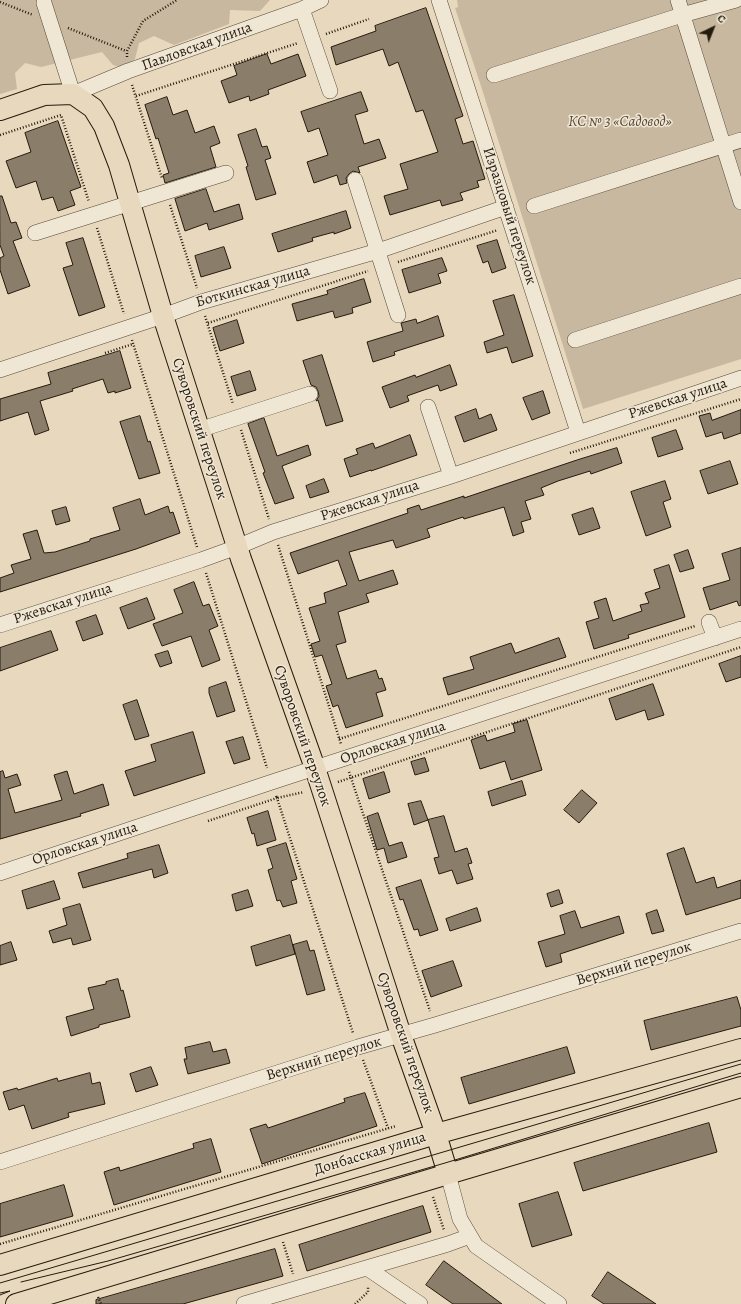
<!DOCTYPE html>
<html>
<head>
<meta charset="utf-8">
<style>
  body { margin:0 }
  #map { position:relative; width:741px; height:1304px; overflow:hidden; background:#e8d8bd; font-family:Alegreya,serif }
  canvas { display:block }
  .north { position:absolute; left:693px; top:8px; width:40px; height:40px; -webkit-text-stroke:3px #f0e6d4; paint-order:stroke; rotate:43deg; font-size:11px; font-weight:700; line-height:16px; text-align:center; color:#251a0e }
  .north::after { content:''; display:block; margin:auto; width:14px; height:18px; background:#251a0e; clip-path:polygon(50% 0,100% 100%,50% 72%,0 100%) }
</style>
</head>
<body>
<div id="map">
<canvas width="741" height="1304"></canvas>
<div class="north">С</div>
</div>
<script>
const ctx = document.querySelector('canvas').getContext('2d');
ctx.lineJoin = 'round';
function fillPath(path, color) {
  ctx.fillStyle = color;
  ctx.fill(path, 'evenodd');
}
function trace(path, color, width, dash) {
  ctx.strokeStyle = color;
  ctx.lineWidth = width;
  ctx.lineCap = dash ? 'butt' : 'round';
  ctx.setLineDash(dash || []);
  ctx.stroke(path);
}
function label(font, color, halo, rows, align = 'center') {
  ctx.font = font + ' Alegreya,serif';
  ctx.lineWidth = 3;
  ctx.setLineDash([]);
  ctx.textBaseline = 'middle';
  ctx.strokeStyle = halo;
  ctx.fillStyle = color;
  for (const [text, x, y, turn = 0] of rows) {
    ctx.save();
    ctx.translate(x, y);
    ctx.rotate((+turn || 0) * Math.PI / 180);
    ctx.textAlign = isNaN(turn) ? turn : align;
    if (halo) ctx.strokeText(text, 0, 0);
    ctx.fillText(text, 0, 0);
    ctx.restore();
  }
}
const green = new Path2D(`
  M0,0h270l-10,11 -30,-1 -1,14 -55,21 -20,-9 -15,7 -4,16 -11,9 -11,-3 -11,-13 -61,15 -16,-4 -10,10 2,16 -17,5z
  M457,0h284v359l-158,50 -102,-323 -26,-78 3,-1z`);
const building = new Path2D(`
  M426,8l37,108 -8,3 8,25 10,-3 12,38 -8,2 2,6 -19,6 3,7 -21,6 -2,-6 -50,15 -6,-19 24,-7 -8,-25 38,-12 -15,-42 -7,2 -18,-50 -9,4 -6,-17 -47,16 -5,-18 45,-16 -1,-5z
  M267,54l4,10 27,-10 8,22 -38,14 1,4 -19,7 -1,-5 -20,7 -8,-22 16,-6 -3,-9z
  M361,92l7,19 -13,4 9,29 15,-5 7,19 -28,9 2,6 -7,-2 -4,3 -3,4 1,5 -7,2 -3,-10 -23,8 -7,-21 21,-7 -9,-27 -11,4 -7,-20z
  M167,97l6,18 14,-5 8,23 19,-7 6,17 -10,4 6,20 -51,16 -2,-8 6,-2 -11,-35 -2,1 -11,-34z
  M58,121l23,66 -11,4 5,14 -17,6 -5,-14 -11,3 -6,-19 -20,7 -10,-27 25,-9 -6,-19z
  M256,129l6,18 5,-1 4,12 -6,2 11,34 -20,6 -10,-33 2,-1 -10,-31z
  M206,189l8,23 25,-8 4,15 -34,11 -2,-7 -22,8 -10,-32z
  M0,196h2l9,27 5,-1 6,16 -9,3 17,45 -22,8 -8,-24v-12l4,-2 -4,-11z
  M346,211l5,17 -17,6v-2l-22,6 1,3 -35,11 -6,-18z
  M83,238l22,69 -26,9 -16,-48 10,-3 -7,-22z
  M497,240l9,28 -14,5 -4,-12 -5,2 -6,-17z
  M224,247l7,21 -30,9 -6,-21z
  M442,258l5,13 -9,3 3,9 -32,10 -7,-23z
  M364,279l7,23 -19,6 1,5 -18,5 -2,-7 -36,10 -5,-17 36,-10 -1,-3z
  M514,295l19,61 -21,7 -5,-16 -20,6 -3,-11 20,-7 -11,-34z
  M438,316l6,20 -50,16 1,3 -22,7 -6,-20 36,-11 -2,-8 15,-4 1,4z
  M237,320l7,23 -24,8 -7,-23z
  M120,351l11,37 -16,5v-2l-7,2 -5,-14 -31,10 1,2 -33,10 9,29 -14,5 -7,-23 -28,9v-22l51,-15 -3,-11z
  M322,355l21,66 -17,5 -8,-26 -2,1 3,-5 -1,-5 -2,-4 -5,-2 -8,-24z
  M450,365l7,20 -17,6 -2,-6 -31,11 2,5 -19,7 -8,-21 33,-12 1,2z
  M250,371l6,19 -19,6 -6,-19z
  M543,391l7,22 -18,7 -9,-22z
  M476,409l3,10 12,-5 6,16 -33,12 -9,-25z
  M741,410v23l-17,6 -2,-7 -16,5 -7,-21 11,-3 2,7z
  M140,416l8,26 2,-1 10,32 -21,6 -19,-57z
  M264,418l13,38 31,-11 3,10 -29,11 12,32 -19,6 -12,-31 2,-1 -17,-48z
  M676,430l7,19 -25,8 -6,-19z
  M410,435l7,20 -46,16v-1l-21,7 -6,-18 14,-5 -2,-5 17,-6 2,5z
  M617,448l5,15 -31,11 -1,-3 -32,10 -17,7 3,7 -19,6 6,18 -10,3 3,10 -11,4 -9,-29 -40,12 -1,-2 -36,12 3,8 -34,11 -3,-8 -44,12 10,29 34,-11 5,14 -32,10 3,8 -31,10 8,30 -10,3 11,34 29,-9 3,9 3,-1 4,12 -10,3 7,23 -37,12 -8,-23 -5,2 -7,-21 6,-2 -10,-29 -7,2 -4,-13 9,-3 -11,-33 17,-5 -2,-10 23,-8 -9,-25 -40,14 -8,-21 118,-40 -1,-4 12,-4 2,5 43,-14v2l113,-38z
  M730,461l8,23 -30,10 -8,-23z
  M324,479l5,13 -19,6 -4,-12z
  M665,481l6,18 -8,3 8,25 -25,9 -15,-44z
  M140,499l5,16 23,-9 2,7 3,-1 7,21 -44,16 -136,43v-14l14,-5 -3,-8 20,-6 -8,-25 14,-4 7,23 11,-1 35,-11v-2l30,-9 -7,-22z
  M66,507l4,14 -14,4 -4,-14z
  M593,508l7,20 -21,7 -7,-20z
  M741,548v57l-2,1 -2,-5 -27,9 -7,-22 27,-8 -8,-26z
  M688,550l6,18 -14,4 -6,-17z
  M669,565l16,52 -57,18 1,3 -35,11 -8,-27 13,-4 -5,-16 12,-4 7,23 29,-10 -2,-6 9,-2 -4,-10 15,-5 -6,-18z
  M194,582l9,24 6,-2 9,22 -9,4 11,30 -18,7 -11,-31 -29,10 -9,-22 30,-11 -9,-23z
  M147,598l8,21 -27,10 -8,-21z
  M96,615l7,19 -20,7 -7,-19z
  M51,631l7,19 -58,21v-23z
  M559,638l7,19 -118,38 -5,-17 31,-9 -4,-12 41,-14 4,10z
  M168,651l4,12 -12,4 -5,-12z
  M741,656v21l-15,5 -7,-18z
  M226,682l9,29 -18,6 -8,-24v-5z
  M653,684l11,31 -16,5 -3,-10 -29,10 -7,-21z
  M137,700l12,36 -14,4 -12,-35z
  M527,720l15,50 -31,10 -6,-19 -25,8 -9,-29 14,-5 2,6 28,-9 -2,-8z
  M193,732l12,41 -71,23 -9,-25 31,-10 -5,-16z
  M243,737l7,22 -16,5 -8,-22z
  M425,758l4,13 -14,4 -4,-13z
  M3,771l2,7 12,-4 4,11 -13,4 7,24 47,-13 -8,-25 13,-4 7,23 29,-10 6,21 -29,9 1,2 -81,23v-67z
  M384,772l6,20 -21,7 -6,-20z
  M522,781l4,14 -34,11 -4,-14z
  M582,790l15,13 -18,20 -15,-13z
  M421,801l7,19 -14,5 -6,-21z
  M268,811l8,29 -19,6 -3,-13 -2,1 -5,-16z
  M378,813l11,33 13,-4 5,15 -19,6 -4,-15 -7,2 -10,-33z
  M444,816l11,36 12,-4 5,15 -4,1 5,15 -16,5 -5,-14 -13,4 -5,-16 5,-1 -11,-37z
  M286,843l11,36 -6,2 6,22 -14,4 -3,-7 -3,1 -9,-31 5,-2 -6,-19z
  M159,845l9,28 -14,5 -2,-9 -69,19 -5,-15 50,-15 -1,-4z
  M684,848l12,35 18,-6 3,11 24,-8v18l-55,17 -19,-61z
  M421,880l17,50 -18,6 -2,-7 -4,1 -11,-31 -3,1 -4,-12z
  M54,881l6,18 -33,10 -5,-18z
  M248,890l5,16 -17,5 -4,-16z
  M559,890l4,13 -12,4 -4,-13z
  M80,904l11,36 -18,5 -2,-7 -18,5 -4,-12 18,-6 -4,-16z
  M477,908l4,13 -31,10 -4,-12z
  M657,910l7,21 -12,3 -6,-20z
  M575,911l6,17 38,-12 5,17 -64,21 2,8 -16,5 -8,-25 27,-8 -5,-18z
  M290,935l5,19 -39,12 -5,-19z
  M307,941l3,10 4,-1 11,40 -18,5 -14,-50z
  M11,942l6,18 -17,5v-19z
  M453,961l9,25 -31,11 -9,-26z
  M118,979l3,12 2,-1 7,27 -31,8v2l-28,9 -5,-19 28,-8 -6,-21 18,-4v-2z
  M737,997l4,13v16l-90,24 -7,-29z
  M210,1042l3,10 13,-3 4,14 -42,11 -4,-15h3l-2,-11z
  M567,1047l8,26 -106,31 -8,-26z
  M151,1067l7,18 -22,7 -6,-18z
  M90,1073l2,11 8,-2 5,22 -37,9 1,4 -37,12 -8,-24 -15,5 -6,-18 14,-4 1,2 39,-12 1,3z
  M365,1093l12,33 -115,38 -12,-35 16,-5 2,4 77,-26 -1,-3z
  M709,1123l8,29 -134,39 -9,-28z
  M211,1139l10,33 -107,33 -10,-33 15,-5 1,4 74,-23 -1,-4z
  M64,1185l9,31 -73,21v-33z
  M558,1192l14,43 -40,12 -13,-43z
  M423,1206l8,26 -124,39 -8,-26z
  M275,1249l8,27 -100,28h-87v-4z
  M444,1261l58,43h-49l-27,-19z
  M608,1272l48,32h-52l-12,-8z`);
const path = new Path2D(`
  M0,2l33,13
  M68,28l58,23
  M326,34l43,-15
  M127,57v-6l16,-30 34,-21
  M132,85l30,93
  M136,96l162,-53
  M0,135l61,-20 28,87
  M170,205l27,83
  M97,228l27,86
  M398,262l100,-32
  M205,316l28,88
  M208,323l160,-52
  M132,340l65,207
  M105,353l28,-9
  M241,430l28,89
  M570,453l171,-54
  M278,545l63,199
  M206,573l61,195
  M339,739l356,-113
  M349,772l81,239
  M338,782l403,-135
  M276,796l1,2 27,-6
  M208,821l69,-23 76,235
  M363,1060l25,68
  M433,1197l11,33
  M283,1242l10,32
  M0,1244l396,-118
  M98,1297l3,7
  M355,1304l13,-12v-6`);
const minor = new Path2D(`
  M439,0l139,432
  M678,0l63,202
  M44,3l29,91 55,-23 174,-62 19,-9
  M302,9l28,82
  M494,75l188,-60 54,-15
  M355,180l43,135
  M534,206l207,-66
  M35,233l191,-60
  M575,340l166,-54
  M0,370l163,-54 38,-14 177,-51 128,-44
  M428,407l23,69
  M199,430l111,-36
  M709,622l6,16
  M0,625l201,-65 36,-13 36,-15 178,-56 290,-98
  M0,873l272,-91 469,-153
  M0,1162l358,-115 77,-22 306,-94
  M448,1174l12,45 16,27 83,58
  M367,1268l53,36
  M244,1304l204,-60 22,-8`);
const major = new Path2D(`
  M0,110l44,-15 29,-1 20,14 11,18 15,39 44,151 78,243 74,209 86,267 35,99 12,40
  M0,1265l436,-131 305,-85
  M16,1304l432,-130 293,-87`);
const tram = new Path2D(`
  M21,1282l87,-21 337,-98 296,-90
  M0,1283l741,-219
  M0,1293l10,-2 -10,4`);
const streetNames = [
  ["Павловская улица",197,47,-20],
  ["Изразцовый переулок",509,216,72],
  ["Боткинская улица",253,287,-16],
  ["Ржевская улица",678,399,-18],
  ["Суворовский переулок",199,429,72],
  ["Ржевская улица",370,501,-18],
  ["Ржевская улица",63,604,-18],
  ["Суворовский переулок",302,736,71],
  ["Орловская улица",393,743,-18],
  ["Орловская улица",85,844,-18],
  ["Верхний переулок",634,964,-17],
  ["Суворовский переулок",405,1043,71],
  ["Верхний переулок",324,1059,-17],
  ["Донбасская улица",370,1154,-17]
];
const parkNames = [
  ["КС № 3 «Садовод»",620,122]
];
fillPath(green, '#c7b89f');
fillPath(building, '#8a7d69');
trace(building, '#251a0e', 1);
trace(minor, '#564a3a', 16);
trace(major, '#251a0e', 22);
trace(path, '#251a0e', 2.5, [1, 2]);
trace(minor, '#f0e6d4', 15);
trace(major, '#e8d8bd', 20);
trace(tram, '#251a0e', 1);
label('15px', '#251a0e', '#f0e6d4', streetNames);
label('italic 15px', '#56493a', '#f0e6d4', parkNames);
</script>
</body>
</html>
